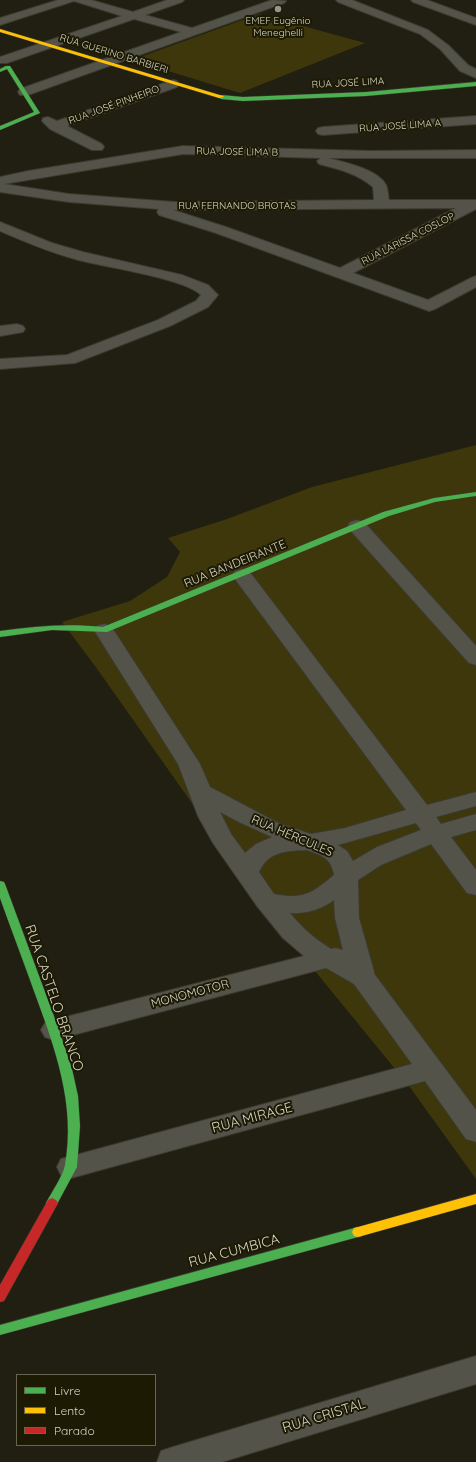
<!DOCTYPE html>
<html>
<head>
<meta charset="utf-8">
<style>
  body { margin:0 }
  #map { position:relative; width:476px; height:1462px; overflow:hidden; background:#211f12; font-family:Quicksand,sans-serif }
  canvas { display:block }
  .legend { position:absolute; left:16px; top:1374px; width:140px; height:72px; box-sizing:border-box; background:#1d1a04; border:1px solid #676452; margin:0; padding:5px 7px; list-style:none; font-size:12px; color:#d5d4c6 }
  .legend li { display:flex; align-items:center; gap:8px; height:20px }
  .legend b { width:20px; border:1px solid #676452 }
</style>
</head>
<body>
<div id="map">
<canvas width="476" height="1462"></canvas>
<ul class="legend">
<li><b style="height:5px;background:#4caf50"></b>Livre</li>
<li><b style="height:5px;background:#ffc107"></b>Lento</li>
<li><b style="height:5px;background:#c62828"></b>Parado</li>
</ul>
</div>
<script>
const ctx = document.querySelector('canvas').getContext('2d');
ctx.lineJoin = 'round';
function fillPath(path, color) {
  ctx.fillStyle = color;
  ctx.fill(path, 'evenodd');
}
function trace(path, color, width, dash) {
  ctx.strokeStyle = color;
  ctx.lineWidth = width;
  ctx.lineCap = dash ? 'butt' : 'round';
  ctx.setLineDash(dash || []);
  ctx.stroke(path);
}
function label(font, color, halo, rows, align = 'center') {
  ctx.font = font + ' Quicksand,sans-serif';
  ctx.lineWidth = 4;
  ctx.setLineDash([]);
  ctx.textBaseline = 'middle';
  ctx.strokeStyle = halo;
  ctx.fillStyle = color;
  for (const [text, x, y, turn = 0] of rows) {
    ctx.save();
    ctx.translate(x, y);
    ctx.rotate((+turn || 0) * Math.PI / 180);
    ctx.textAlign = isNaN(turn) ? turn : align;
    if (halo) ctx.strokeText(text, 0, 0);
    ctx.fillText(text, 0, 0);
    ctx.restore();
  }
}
const green = new Path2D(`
  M259,14l106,29 -125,50 -108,-33z
  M476,445v734l-67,-93 -126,-154 -188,-266 -33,-44 68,-21 37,-24 13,-25 -12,-14 59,-19 85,-32z`);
const street = new Path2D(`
  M58,0h33l42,12 34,-12h17l-2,2 -37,13 47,13 80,-28 14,1 -2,2 -256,92h-8l-2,-3 2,-3 161,-57 -47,-13 -127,44h-7v-6l122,-41 -48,-15 -74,24v-7z
  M336,0h16l76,30 20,15 20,20 8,4v9l-16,-7 -20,-22 -20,-15 -82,-32z
  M411,0h16l49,18v7l-63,-23z
  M173,80l4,1 2,3 -2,3 -110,39 35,18 2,3 -2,3h-10l-42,-21 -8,-8 1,-3 5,-1 9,4z
  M476,116v8l-153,11 -5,-1 -2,-3 2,-3 5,-1z
  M183,146l188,5 105,-1v8h-148c15,4 50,11 58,27 2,4 2,11 3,15h87v9l-123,64 75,27 43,-22 5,-2v11l-41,22 -6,2 -213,-78 -57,-18 -2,-3 2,-3 -90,-7 -69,-10v-15l28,-6zM183,154l138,4 -4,3 2,3c20,5 39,10 54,23l1,13 -200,2 -105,-8 -65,-10zM456,208l-116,60 -114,-41 -53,-17z
  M0,222l52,21 31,9 99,23 26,10 10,10 -10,12 -38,19 -95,37 -75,6v-10l67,-4 91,-35 38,-19 5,-6c-16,-17 -99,-28 -126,-36 -26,-7 -50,-17 -75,-28z
  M17,324l6,2 2,3 -2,3 -23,4v-10z
  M357,520l7,2 112,124v19l-7,-2 -119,-133 -2,-4 2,-4z
  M242,569l7,2 178,234 49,-13v14l-40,11 5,7 35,-10v16l-25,7 25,33v25l-9,-2 -36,-49 -50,21 -23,15 1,38 16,57 101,135v32l-10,-3 -41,-58 -354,97 -10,-3 -4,-8 4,-8 351,-95 -58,-80 -28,-16 -272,72 -9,-3 -4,-7 4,-7 9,-3 250,-64 -21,-18 -26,-32 -44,-63 -15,-27 -20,-52 -84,-134 3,-4 7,-2 7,2 89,138 10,23 70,37 31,10 34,-6 61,-18 -174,-235 3,-4zM220,812l21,11 31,14 -16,7 -11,9 -14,-19zM416,823l5,7 -44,17 -24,14 -6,-10 -9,-6zM307,850c15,6 24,7 27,25 -21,18 -31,25 -60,19l-15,-22c9,-21 28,-21 48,-22zM334,900l1,18 8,32 -8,-2 -4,1c-16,-10 -29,-21 -41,-36 16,1 32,-4 44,-13z
  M476,1356v28l-254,78h-65l4,-11 12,-4z`);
const fast = new Path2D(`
  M6,66h4l30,47 -40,17v-4l34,-14 -27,-43 -7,3v-3z
  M476,82v4l-110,10 -123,5 -22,-2 -3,-2 3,-2 22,2 123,-5z
  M476,492v4l-41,6 -46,14 -282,116 -55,-2 -52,7v-6c35,-5 68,-8 103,-4l280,-115 51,-14z
  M0,881l4,1 1,2 54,146 13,39 6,27 2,30 -3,41 -21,39 -4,2 -4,-2 -2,-3c5,-10 17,-27 19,-38 11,-60 -10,-117 -31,-174 -11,-31 -23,-62 -34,-93z
  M358,1227l4,1 2,4 -2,4 -4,1 -358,98v-10z`);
const slow = new Path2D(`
  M0,29l223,67 1,1 -5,1 -219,-66z
  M476,1194v10l-118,33 -4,-1 -2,-4 2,-4 4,-1z`);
const jam = new Path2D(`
  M52,1198l4,2 2,3 -54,98 -4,1v-17l48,-85z`);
const markers = [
  [278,9,4,"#969587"]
];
const farPoinames = [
  ["EMEF Eugênio",278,21],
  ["Meneghelli",278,33]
];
const farStreetnames = [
  ["RUA GUERINO BARBIERI",114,54,17],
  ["RUA JOSÉ LIMA",348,83,-3],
  ["RUA JOSÉ PINHEIRO",114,105,-20],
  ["RUA JOSÉ LIMA A",400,126,-4],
  ["RUA JOSÉ LIMA B",237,152,1],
  ["RUA FERNANDO BROTAS",237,206],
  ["RUA LARISSA COSLOP",408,239,-27]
];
const streetNames = [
  ["RUA BANDEIRANTE",235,564,-22],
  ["RUA HÉRCULES",292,836,23],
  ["MONOMOTOR",190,994,-15]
];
const nearStreetnames = [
  ["RUA CASTELO BRANCO",54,998,71],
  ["RUA MIRAGE",252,1118,-15],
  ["RUA CUMBICA",234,1251,-15],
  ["RUA CRISTAL",324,1416,-17]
];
fillPath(green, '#3d370b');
trace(street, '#3c3b30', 2);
trace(fast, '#3c3b30', 1);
trace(slow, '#3c3b30', 1);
trace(jam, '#3c3b30', 1);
fillPath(street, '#54534a');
fillPath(fast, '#4caf50');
fillPath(slow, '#ffc107');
fillPath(jam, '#c62828');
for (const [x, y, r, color] of markers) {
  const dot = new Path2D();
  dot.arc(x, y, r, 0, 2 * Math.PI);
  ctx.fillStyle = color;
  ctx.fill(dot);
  trace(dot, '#1d1a04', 1.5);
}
label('10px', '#d5d4c6', '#1d1a04', farPoinames);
label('10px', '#d5d4c6', '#1d1a04', farStreetnames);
label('12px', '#d5d4c6', '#1d1a04', streetNames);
label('14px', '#d5d4c6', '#1d1a04', nearStreetnames);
</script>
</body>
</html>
